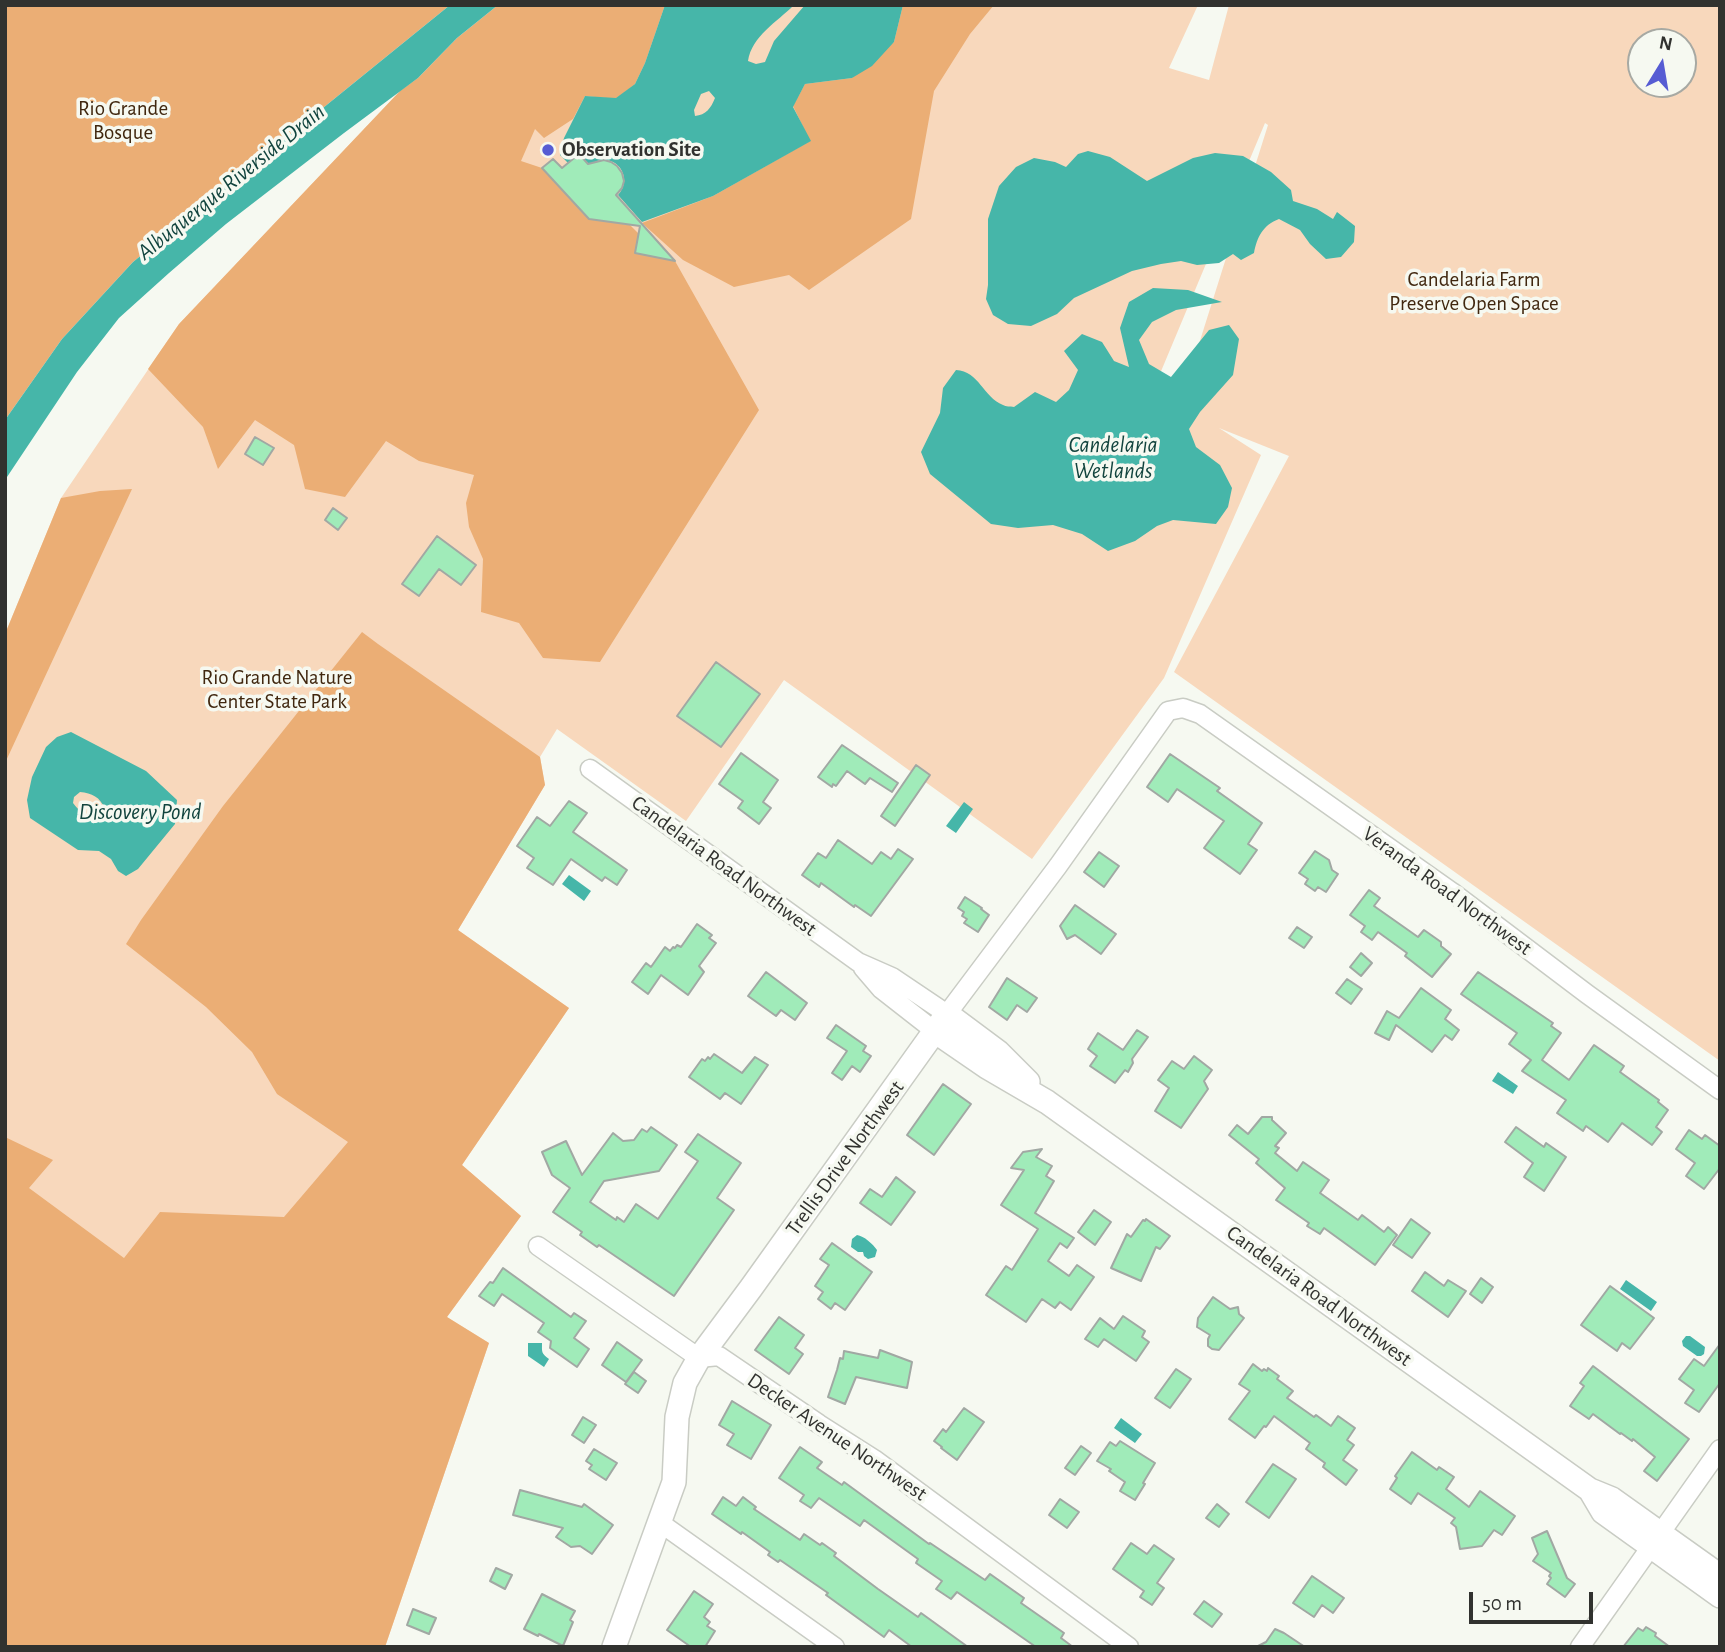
<!DOCTYPE html>
<html>
<head>
<meta charset="utf-8">
<style>
  body { margin:0 }
  #map { position:relative; width:1725px; height:1652px; overflow:hidden; background:#f6f9f1; font-family:"Alegreya Sans",sans-serif }
  canvas { display:block }
  .frame { position:absolute; inset:0; border:7px solid #31322f; pointer-events:none }
  .north { position:absolute; left:1627px; top:28px; width:70px; height:70px; box-sizing:border-box; background:#f6f9f1; border:2px solid #a7a9a3; border-radius:50%; rotate:11deg; font-size:19px; font-weight:700; line-height:28px; text-align:center; color:#31322f }
  .north::after { content:''; display:block; margin:auto; width:24px; height:32px; background:#565cd3; clip-path:polygon(50% 0,100% 100%,50% 72%,0 100%) }
  .scale { position:absolute; left:1469px; top:1592px; width:124px; height:32px; box-sizing:border-box; border:4px solid #31322f; border-top:0; padding-left:9px; font-size:21px; line-height:24px; white-space:nowrap; color:#31322f; -webkit-text-stroke:5px #f6f9f1; paint-order:stroke }
</style>
</head>
<body>
<div id="map">
<canvas width="1725" height="1652"></canvas>
<div class="frame"></div>
<div class="north">N</div>
<div class="scale">50 m</div>
</div>
<script>
const ctx = document.querySelector('canvas').getContext('2d');
ctx.lineJoin = 'round';
function fillPath(path, color) {
  ctx.fillStyle = color;
  ctx.fill(path, 'evenodd');
}
function trace(path, color, width, dash) {
  ctx.strokeStyle = color;
  ctx.lineWidth = width;
  ctx.lineCap = dash ? 'butt' : 'round';
  ctx.setLineDash(dash || []);
  ctx.stroke(path);
}
function label(font, color, halo, rows, align = 'center') {
  ctx.font = font + ' "Alegreya Sans",sans-serif';
  ctx.lineWidth = 7;
  ctx.setLineDash([]);
  ctx.textBaseline = 'middle';
  ctx.strokeStyle = halo;
  ctx.fillStyle = color;
  for (const [text, x, y, turn = 0] of rows) {
    ctx.save();
    ctx.translate(x, y);
    ctx.rotate((+turn || 0) * Math.PI / 180);
    ctx.textAlign = isNaN(turn) ? turn : align;
    if (halo) ctx.strokeText(text, 0, 0);
    ctx.fillText(text, 0, 0);
    ctx.restore();
  }
}
const green = new Path2D(`
  M498,5h700l-29,63 40,12 20,-75h491v1056l-546,-389 115,-216 -70,-28 42,27 -97,223 -132,181 -248,-179 -98,141 -129,-92 -17,28 5,28 -87,145 111,78 -107,157 59,51 -74,101 42,26 -104,304h-380v-1013l56,-136 118,-174 221,-233 18,-13zM1641,42h42v42h-42zM1265,123l3,2 -88,279 -26,-16z`);
const forest = new Path2D(`
  M5,5h445l-317,257 -71,77 -57,81z
  M498,5h167l-20,58 -10,21 -19,15 -31,-3 -12,23 -29,19 -9,-9 -14,32 21,7 47,51 41,6 9,9 -4,19 40,8 84,149 -159,252 -57,-4 -24,-35 -38,-11 2,-53 -14,-32 -3,-24 8,-28 -55,-14 -33,-20 -41,56 -40,-8 -11,-44 -39,-25 -37,49 -15,-42 -55,-58 31,-45 221,-233 18,-13 39,-40z
  M903,5h91l-24,29 -36,57 -23,128 -102,71 -20,-15 -55,12 -51,-27 -41,-37 71,-27 97,-55 -17,-35 12,-22 47,-6 42,-36z
  M132,489l-127,274v-129l56,-136 39,-7z
  M362,632l16,12 162,113 5,28 -87,145 111,78 -107,157 59,51 -74,101 42,26 -104,304h-380v-510l48,23 -24,28 95,70 36,-46 124,5 64,-75 -71,-48 -25,-42 -46,-45 -80,-63 15,-24 82,-114z`);
const water = new Path2D(`
  M450,5h48l-41,33 -39,40 -74,55 -118,91 -57,49 -50,45 -42,54 -72,108v-60l57,-81 71,-77z
  M665,5h129c-17,17 -42,31 -46,56l8,3 9,-2 9,-21 31,-36h98l-9,37 -22,24 -20,12 -47,6 -12,23 18,34 -98,55 -71,26 -24,-27c18,-20 -7,-47 -28,-30l-11,-11 -11,9 -8,-8 4,-17 21,-42 31,2 19,-14 10,-21zM709,91l6,7c-4,10 -9,17 -20,18l-1,-6 7,-16z
  M1088,151l22,6 37,24 46,-23 22,-5 28,3 28,16 20,18 2,11 24,8 16,10 4,-7 18,14 -1,16 -13,15 -15,2 -16,-15 -10,-14 -21,-11c-16,6 -22,18 -25,34l-13,7 -8,-6 -14,9 -22,2 -16,-4 -20,3 -29,7 -58,27 -17,16 -26,12 -23,-2 -15,-9 -7,-16 2,-14v-66l11,-33 17,-19 18,-9 21,4 11,5 12,-13z
  M1153,288l35,2 34,12 -46,8 -24,12 -13,18 10,24 22,13 38,-47 20,-5 10,14 -6,36 -33,37 -11,17 7,18 24,18 12,23 -4,19 -12,17 -43,-4 -16,6 -22,15 -27,10 -26,-17 -29,-9 -35,3 -27,-4 -61,-50 -9,-22 19,-39 3,-25 13,-18c23,1 27,27 47,35 3,2 7,1 11,2l21,-15 21,10 13,-12 9,-20 -14,-19 18,-17 20,8 12,19 15,6 -9,-39 9,-26z
  M71,732l75,39 31,29 -2,24 -37,45 -12,7 -8,-5 -7,-12 -12,-8 -21,-1 -48,-32 -3,-18 5,-23 14,-30 11,-10zM80,792c12,1 20,5 25,17l-5,9c-12,2 -20,-6 -27,-15l1,-6z
  M964,802l9,7 -17,24 -10,-7z
  M569,875l22,16 -7,10 -22,-17z
  M1498,1072l20,14 -5,8 -21,-13z
  M857,1235c7,1 16,9 20,15l-2,7 -7,2 -4,-3 -1,-4h-5l-7,-5 1,-8z
  M1626,1280l31,22 -6,9 -31,-22z
  M1686,1336h4l15,11 -1,7 -3,2h-4l-14,-10 -1,-5z
  M528,1343h14c0,9 -1,10 7,16l-5,8 -16,-11z
  M1121,1418l21,16 -7,9 -21,-15z`);
const building = new Path2D(`
  M579,154l9,10 16,-4 7,2 6,4 5,7 2,8 -2,7 -6,7 59,66 -40,-8 5,-27 -51,-7 -47,-51 11,-9 9,9z
  M255,437l19,11 -11,17 -18,-11z
  M333,508l14,10 -9,12 -13,-10z
  M437,536l39,29 -15,20 -22,-16 -20,27 -17,-12z
  M716,662l44,32 -39,53 -44,-31z
  M842,745l56,38 -6,9 -22,-14 -5,6 -18,-13 -11,15 -3,-2 -1,3 -14,-10z
  M741,753l37,27 -15,22 8,6 -12,16 -21,-16 5,-7 -24,-17z
  M1170,754l50,34 -3,3 45,32 -14,21 9,6 -17,24 -36,-26 20,-27 -47,-32 -9,13 -21,-15z
  M916,765l14,10 -35,51 -14,-10z
  M569,801l18,12 -14,19 54,38 -10,15 -12,-8 -3,4 -31,-22 -18,26 -26,-17 7,-10 -17,-12 20,-29 13,9z
  M838,840l34,24 9,-12 10,7 7,-10 15,10 -42,57 -16,-11 -1,2 -33,-24 -2,4 -17,-12 16,-22 8,5z
  M1315,851l14,9 3,10 6,4 -12,18 -8,-5 -3,4 -10,-7 3,-5 -9,-6z
  M1099,852l20,14 -15,21 -20,-15z
  M1369,890l11,8 -6,8 44,31 6,-7 17,12v4l10,8 -19,23 -27,-21 2,-3 -29,-21 -6,8 -11,-8 4,-6 -15,-11z
  M965,897l17,11 -1,1 8,6 -11,17 -14,-9 3,-4 -5,-3 2,-4 -6,-4z
  M1075,905l41,29 -15,20 -26,-19 -8,4 -7,-13z
  M697,924l15,11 -3,3 7,5 -17,23 5,6 -16,23 -27,-20 -13,19 -16,-12 14,-19 5,4 14,-20 5,4 3,-4 2,1 2,-3 4,2z
  M1297,927l15,10 -8,11 -15,-10z
  M1361,953l11,10 -11,13 -11,-9z
  M766,972l41,31 -12,17 -14,-10 -5,6 -28,-20z
  M1478,972l75,51 -2,3 10,7 -19,27 27,20 25,-35 30,21 -4,6 39,28 -1,2 10,8 -12,17 6,5 -10,13 -30,-22 -14,19 -22,-16 -3,5 -26,-18 9,-13 -44,-29 9,-11 -22,-16 8,-11 -56,-39z
  M1007,978l30,20 -10,14 -10,-7 -10,15 -18,-13z
  M1347,979l15,10 -11,15 -15,-11z
  M1421,988l30,22 -6,9 14,11 -7,10 -7,-5 -13,17 -36,-27 -7,15 -14,-7 12,-22 12,7z
  M836,1025l30,21 -3,5 8,5 -11,16 -8,-6 -10,14 -10,-7 15,-22 -20,-13z
  M1137,1030l11,7 -16,22 1,4 -5,9 -3,-2 -10,13 -25,-17 7,-10 -9,-7 10,-16 25,17z
  M714,1054l28,19 13,-16 13,8 -27,39 -16,-11 -5,6 -31,-22 13,-18 3,2 3,-4 2,2z
  M1194,1056l18,14 -8,11 4,8 -27,39 -26,-17 14,-23 -11,-8 14,-19 12,8z
  M943,1084l28,20 -37,51 -27,-20z
  M1262,1117h10v3l14,13 -11,13 4,2 -4,5 22,18 6,-9 26,18 -9,13 38,27 4,-5 22,17 4,-5 9,8 -22,30 -51,-37 -4,6 -13,-8 2,-3 -33,-23 9,-12 -29,-25 3,-4 -30,-24 8,-10 11,9z
  M651,1127l26,18 -18,26 -55,10 -14,21 26,18 1,-3 7,5 12,-18 22,15 40,-58 -13,-9 13,-18 43,29 -24,35 17,12 -60,86 -75,-51 -2,2 -17,-12 2,-3 -29,-20 17,-24 -18,-13 -10,-23 24,-11 16,34 31,-42 10,8 11,-1 8,-11 5,3z
  M1516,1127l28,20 2,-4 20,14 -22,34 -20,-14 9,-14 -28,-21z
  M1689,1130l13,9 3,-4 15,11v22l-16,21 -18,-13 9,-13 -19,-14z
  M1042,1149l-6,8 16,9 -6,10 8,5 -19,32 39,25 -7,10 -7,-5 -12,18 21,15 8,-11 17,12 -23,33 -11,-8 -5,6 -13,-9 -16,23 -40,-27 20,-29 6,4 26,-41 -37,-24 23,-35 -13,-2 12,-16z
  M896,1177l19,15 -24,33 -31,-22 10,-14 12,8z
  M1094,1210l17,12 -16,23 -17,-13z
  M1146,1219l24,17 -10,13 -4,-2 -15,34 -30,-13 16,-34 4,3 12,-17 2,1z
  M1411,1219l19,14 -18,25 -19,-13z
  M832,1243l40,29 -27,38 -10,-7 -4,6 -13,-10 5,-7 -8,-6 14,-21 -9,-6z
  M503,1268l68,49 3,-4 12,8 -12,17 15,11 -12,18 -27,-19 1,-7 -13,-9 6,-9 -42,-29 -8,12 -15,-10 11,-14 3,1z
  M1425,1272l19,14 4,-6 18,11 -18,26 -36,-26z
  M1481,1278l12,9 -11,16 -12,-9z
  M1610,1286l44,32 -24,31 -8,-6 -5,8 -36,-26z
  M1213,1297l17,12 8,-2 1,7 5,4 -25,32 -7,-1 -4,-3v-7l2,-4 -13,-8 1,-9z
  M1123,1316l22,15 -3,6 7,5 -13,19 -32,-22 -6,8 -13,-8 15,-21 14,11z
  M779,1317l25,18 -9,13 8,6 -14,20 -34,-24z
  M617,1342l25,18 -16,22 -24,-17z
  M1720,1344v39l-21,29 -14,-9 9,-13 -15,-11 15,-20 10,7z
  M880,1350l32,12 -5,26 -51,-11 -11,27 -17,-7 9,-27 3,-12 3,1 1,-8 34,7z
  M1253,1364l9,7 2,-2 3,2 1,-3 11,8 -2,3 16,12 -6,7 27,19 2,-2 15,11 7,-10 17,12 -8,12 7,5 -11,15 14,10 -11,15 -23,-18 2,-4 -19,-14 4,-6 -36,-27 -8,11 -2,-1 -9,12 -26,-19 21,-28 -11,-7z
  M1593,1366l96,73 -32,42 -13,-10 11,-14 -22,-18 -1,2 -11,-8 -1,1 -27,-20 -4,5 -19,-13 14,-20 -4,-3z
  M1176,1369l15,10 -21,29 -15,-10z
  M634,1372l12,9 -8,12 -13,-9z
  M732,1401l39,24 -20,34 -24,-14 7,-11 -15,-9z
  M964,1408l20,14 -27,38 -16,-12 1,-1 -8,-6 9,-12 3,3z
  M583,1417l13,8 -12,18 -12,-8z
  M1120,1441l35,22 -12,20 2,1 -10,16 -15,-9 5,-9 -16,-11 2,-2 -14,-8 13,-19 6,4z
  M1081,1446l10,7 -16,22 -10,-7z
  M800,1447l22,15 -5,6 25,17 2,-3 85,62 1,-1 55,37 5,-6 34,24 -3,5 43,30 -3,5 12,9h-37l-79,-55 -6,7 -15,-10 6,-8 -26,-18 2,-4 -54,-39 -4,6 -41,-28 -8,10 -11,-7 4,-6 -25,-17z
  M594,1449l23,14 -11,17 -17,-11 3,-4 -6,-4z
  M1412,1452l25,18 2,-3 15,10 -8,12 23,18 11,-16 35,25 -13,19 -8,-5 -12,16 -22,3 -4,-22 -5,-4 4,-5 -37,-25 -7,11 -21,-15 7,-11 -2,-2z
  M1273,1464l23,15 -27,39 -23,-16z
  M520,1490l62,17 2,-3 29,21 -21,29 -12,-8 -9,1 -15,-10 7,-9 -50,-13z
  M723,1497l13,9 7,-9 13,10 -2,2 46,31 4,-6 16,11 2,-2 14,10 -2,3 44,33 40,28 3,-4 47,34h-56l-23,-17 -5,7 -58,-42 2,-2 -48,-33 -2,2 -10,-7 2,-3 -28,-20 -1,2 -29,-20z
  M1060,1499l19,13 -12,16 -18,-13z
  M1217,1504l12,10 -10,13 -13,-9z
  M1547,1531l20,47 8,6 -10,13 -18,-13 4,-6 -2,-2 2,-3 -18,-12 5,-7 -6,-16z
  M1131,1543l16,11 7,-9 20,14 -17,24 7,5 -12,17 -12,-8 4,-6 -31,-22z
  M496,1568l16,7 -7,14 -15,-8z
  M1312,1576l32,22 -11,15 -11,-8 -8,12 -21,-14z
  M694,1591l19,13 -9,13 6,5 -3,4 8,5 -10,16h-14l-24,-17z
  M542,1594l33,17 -5,9 3,2 -10,24 -24,-12 -1,2 -14,-7z
  M1204,1601l18,13 -10,13 -18,-13z
  M413,1609l23,9 -7,16 -22,-9z
  M1646,1627l10,6 -1,3 15,11h-47l15,-19 5,3z
  M1275,1629l9,4 21,14h-49l10,-5z`);
const minor = new Path2D(`
  M590,769l268,193 34,15 55,37 111,-148 110,-155 15,-3 17,6 252,178 135,102 133,96
  M863,968l18,21 55,43
  M538,1246l161,112 20,-2 100,68 55,35 255,188
  M659,1522l176,125
  M1580,1647l140,-198`);
const tertiary = new Path2D(`
  M936,1032l51,35 60,35 543,388 22,9 108,77
  M1590,1490l13,22 117,84
  M614,1647l60,-165 3,-65 8,-34 14,-25 52,-70 196,-274 51,38 30,30`);
const markers = [
  [548,150,7,"#565cd3"]
];
const parkNames = [
  ["Rio Grande",123,109],
  ["Bosque",123,133],
  ["Candelaria Farm",1474,280],
  ["Preserve Open Space",1474,304],
  ["Rio Grande Nature",277,678],
  ["Center State Park",277,702]
];
const poiNames = [
  ["Observation Site",562,150]
];
const streetNames = [
  ["Candelaria Road Northwest",724,866,36],
  ["Veranda Road Northwest",1447,891,36],
  ["Trellis Drive Northwest",845,1158,-54],
  ["Candelaria Road Northwest",1319,1296,36],
  ["Decker Avenue Northwest",837,1437,34]
];
const waterNames = [
  ["Albuquerque Riverside Drain",231,182,-39],
  ["Candelaria",1113,445],
  ["Wetlands",1113,471],
  ["Discovery Pond",140,812]
];
fillPath(green, '#f8d8bc');
fillPath(forest, '#ebae75');
fillPath(water, '#46b6a9');
fillPath(building, '#a0ebb9');
trace(building, '#a1a8a3', 2);
trace(minor, '#c9ccc4', 21);
trace(tertiary, '#c9ccc4', 26);
trace(minor, '#fff', 18);
trace(tertiary, '#fff', 23);
for (const [x, y, r, color] of markers) {
  const dot = new Path2D();
  dot.arc(x, y, r, 0, 2 * Math.PI);
  ctx.fillStyle = color;
  ctx.fill(dot);
  trace(dot, '#f6f9f1', 2.5);
}
label('21px', '#40270f', '#f6f9f1', parkNames);
label('bold 21px', '#31322f', '#f6f9f1', poiNames, 'left');
label('21px', '#31322f', '#f6f9f1', streetNames);
label('italic 23px', '#12443e', '#f6f9f1', waterNames);
</script>
</body>
</html>
